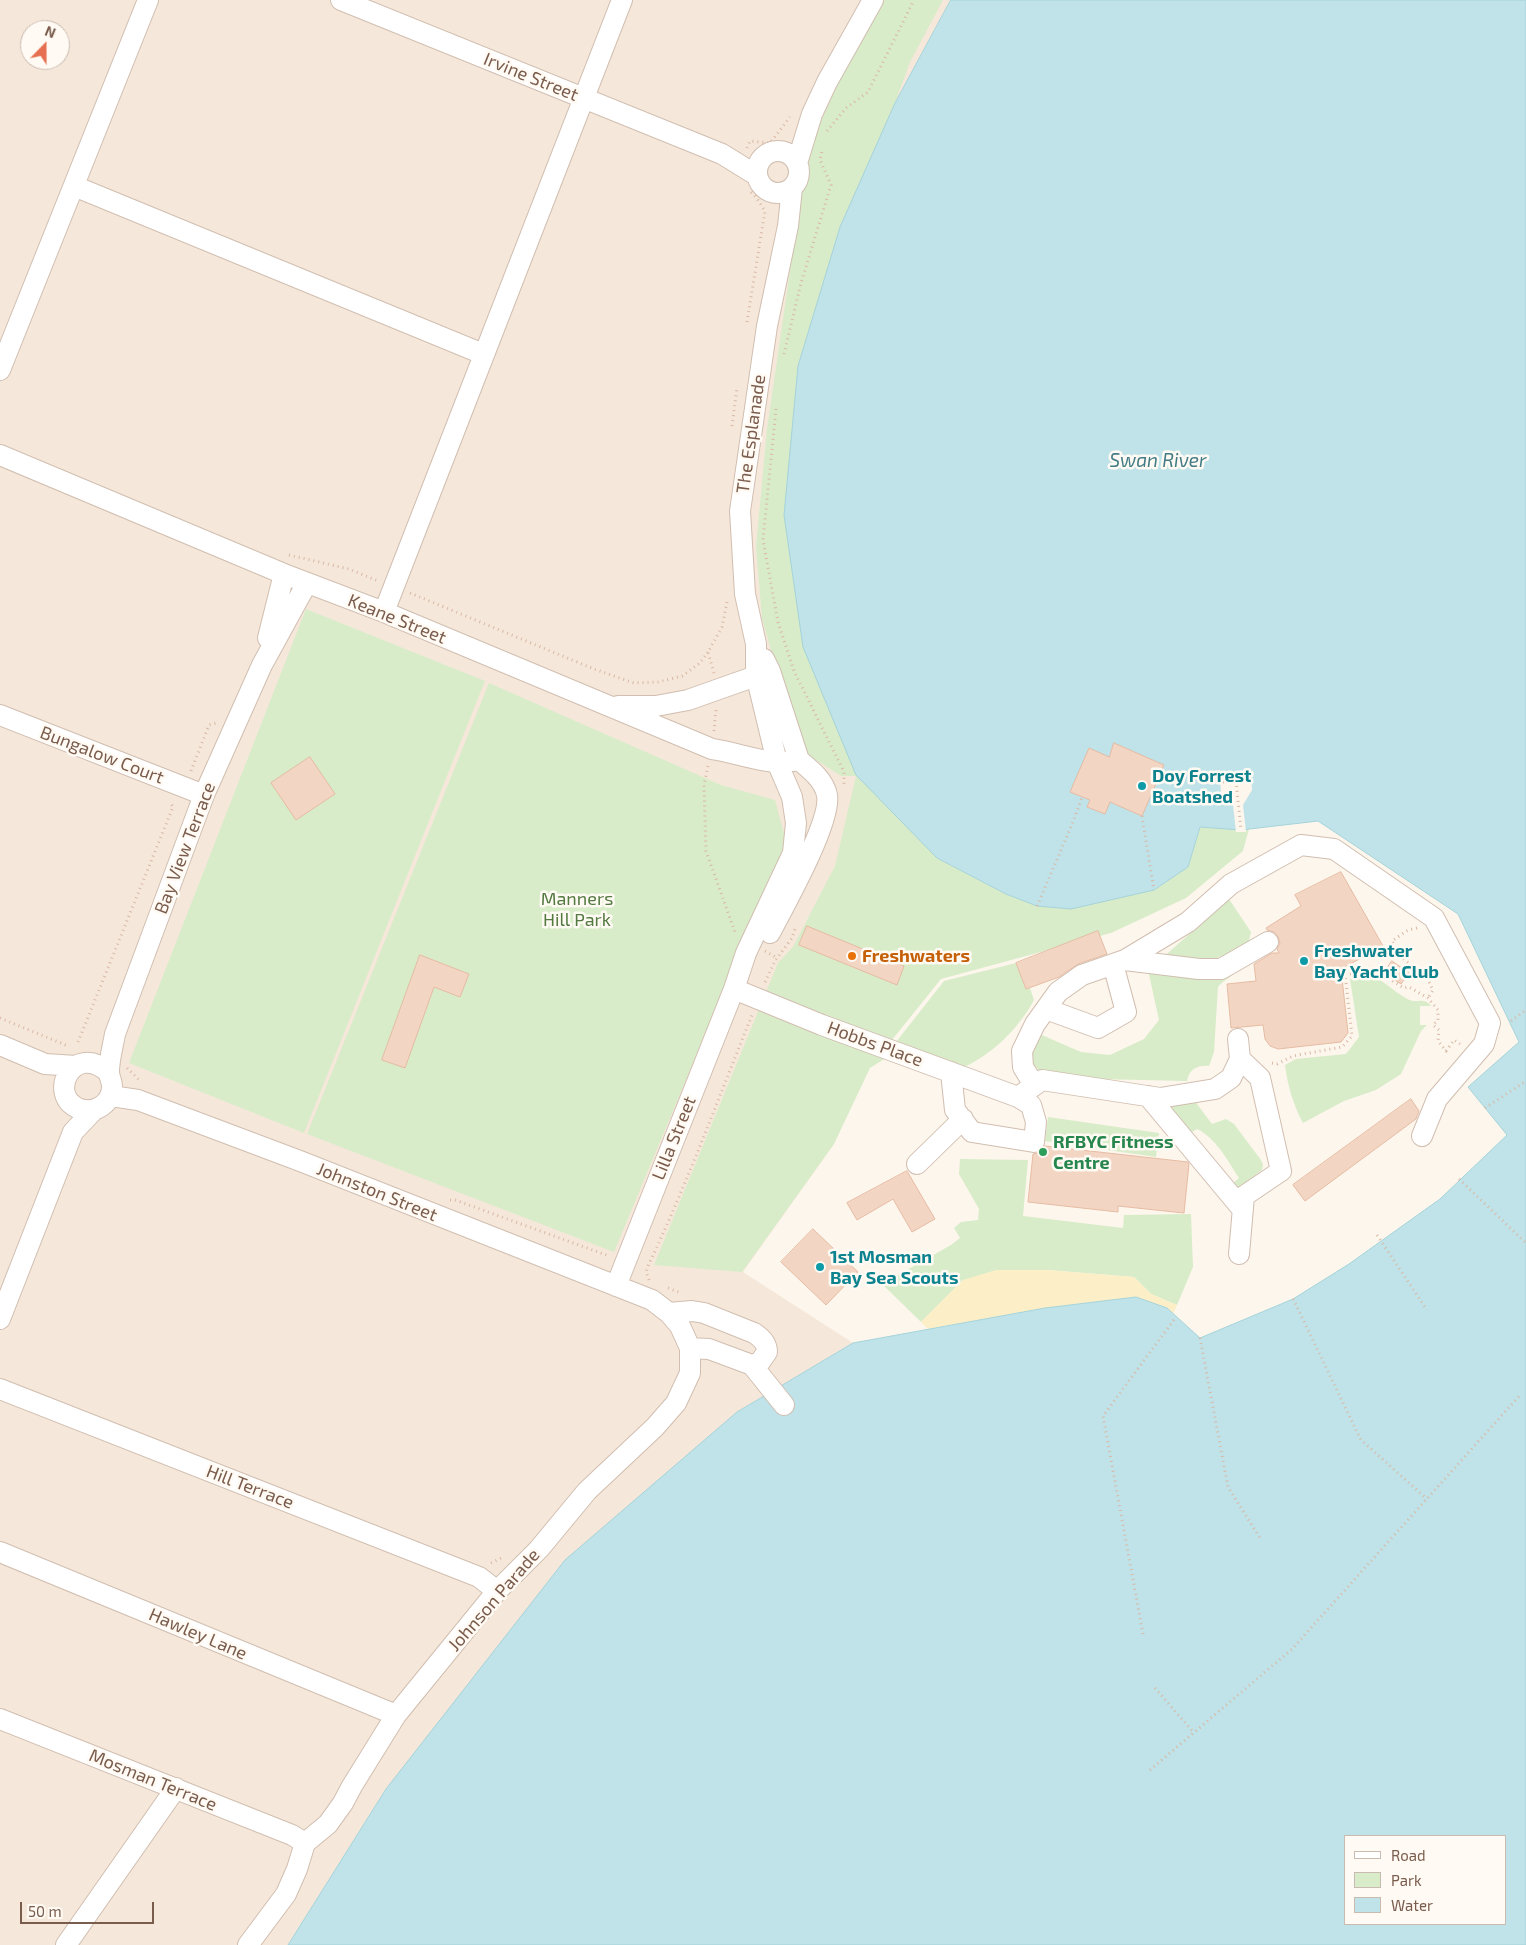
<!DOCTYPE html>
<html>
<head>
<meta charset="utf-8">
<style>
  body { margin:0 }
  #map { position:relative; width:1526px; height:1945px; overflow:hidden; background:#fdf6ec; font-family:"Exo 2",sans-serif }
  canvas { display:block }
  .legend { position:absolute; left:1344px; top:1835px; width:162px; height:90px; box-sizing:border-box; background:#fffaf3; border:1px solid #cabbb1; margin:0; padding:6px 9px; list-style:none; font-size:15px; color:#7a5c4d }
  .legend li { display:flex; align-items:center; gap:10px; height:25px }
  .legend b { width:25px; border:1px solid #cabbb1 }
  .north { position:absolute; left:20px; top:20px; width:50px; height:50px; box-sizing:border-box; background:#fffaf3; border:1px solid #cabbb1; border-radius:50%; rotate:22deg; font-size:14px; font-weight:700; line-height:20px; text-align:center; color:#7a5c4d }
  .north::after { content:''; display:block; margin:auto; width:18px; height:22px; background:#e76f51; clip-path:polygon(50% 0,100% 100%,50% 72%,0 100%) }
  .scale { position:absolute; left:20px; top:1902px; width:134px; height:22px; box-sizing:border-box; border:2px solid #7a5c4d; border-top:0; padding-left:6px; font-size:15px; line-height:18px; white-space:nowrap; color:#7a5c4d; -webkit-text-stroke:4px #fffaf3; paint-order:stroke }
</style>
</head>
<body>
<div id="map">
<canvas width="1526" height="1945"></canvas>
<ul class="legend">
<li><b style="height:6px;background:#fff"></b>Road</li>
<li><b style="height:14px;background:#d8ecc9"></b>Park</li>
<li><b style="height:14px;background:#bfe3e8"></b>Water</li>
</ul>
<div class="north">N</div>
<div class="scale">50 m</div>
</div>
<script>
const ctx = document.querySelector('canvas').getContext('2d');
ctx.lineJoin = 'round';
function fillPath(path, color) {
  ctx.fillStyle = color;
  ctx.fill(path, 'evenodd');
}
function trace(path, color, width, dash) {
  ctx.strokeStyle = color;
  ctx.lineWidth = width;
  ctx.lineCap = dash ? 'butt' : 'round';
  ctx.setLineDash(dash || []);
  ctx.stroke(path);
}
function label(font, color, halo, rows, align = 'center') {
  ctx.font = font + ' "Exo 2",sans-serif';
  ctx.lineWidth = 5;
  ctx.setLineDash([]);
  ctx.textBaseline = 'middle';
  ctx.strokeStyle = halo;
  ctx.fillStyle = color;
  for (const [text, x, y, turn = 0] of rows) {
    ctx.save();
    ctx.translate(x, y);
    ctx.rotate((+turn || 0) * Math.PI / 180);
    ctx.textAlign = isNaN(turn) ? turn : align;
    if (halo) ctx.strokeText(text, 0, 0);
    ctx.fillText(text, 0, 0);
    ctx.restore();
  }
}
const residential = new Path2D(`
  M0,0h951l-56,103 -39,672 81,83 -103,286 -91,128 110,71 -116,69 -351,377 -98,156h-288zM30,30h30v30h-30z`);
const green = new Path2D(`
  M882,0h61l-33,62 -15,41 -55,124 -42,139 139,492 69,36 31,12 117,-16 34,-23 12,-40 41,3 8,-1 -6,22 -57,47 -75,35 -170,46 -49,61 -6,18 -16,10 -36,76 -92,128 -88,-7 124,-302 15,-16 42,-81 21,-90h-15l-31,-20 -17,-27 -31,-111 -6,-71 11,-118 31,-213 14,-75 37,-83z
  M306,609l179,72 -181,452 -175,-70z
  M489,683l232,102 54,15 14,52 -61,127 -114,273 -307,-118z
  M1229,899l22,33 -3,13 -36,15h-52z
  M1016,963l10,26 4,-1 4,12c-15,28 -42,55 -72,68l-66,-26 48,-61z
  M1148,970h85l1,3c-5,6 -12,8 -16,14l-4,65 -5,14c-11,-1 -20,3 -22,15l-135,-3c-26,-13 -23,-21 -17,-46l46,20 29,3 34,-16 15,-19z
  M1376,977c8,5 29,23 37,24 7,0 13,-2 18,5h-11v19h7l-6,6 -20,43 -25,16 -32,11 -41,22c-10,-19 -15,-36 -18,-58l11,-6 50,-5 13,-17 -9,-58z
  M1194,1100l18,24 14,-5 8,5 27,36 2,5 -1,5 -25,19 -5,-5 7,-6c-11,-17 -23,-40 -42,-49l-10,6 -23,-29z
  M1048,1117l111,16 -3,24 -111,-16z
  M960,1159l68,1 -5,56 100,12 1,-13 67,-1 2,53 -16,38 -26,-11 -17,-17 -87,-7 -84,10 -42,42 -39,-38 69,-39 9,-7 -6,-10 7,-6 17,-2 1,-11 -20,-35z`);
const sand = new Path2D(`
  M996,1270h51l87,7 17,17 26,11 -4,9 -6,-6 -31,-11 -91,11 -117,21 -7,-7 42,-42z`);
const water = new Path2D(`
  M951,0h575v1945h-1238l98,-156 179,-229 172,-148 116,-69 192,-35 91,-11 31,11 33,30 93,-39 56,-35 91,-65 67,-64 -39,-48 51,-45 -61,-128 -140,-93 -77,9 -41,-3 -12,40 -34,23 -83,19 -34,-3 -31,-12 -69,-36 -81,-83 -53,-128 -19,-132 14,-149 42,-139 55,-124zM1345,1836h160v88h-160z`);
const pier = new Path2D(`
  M1251,775l1,15 -9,15 3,27h-10l-3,-27 -12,-12 -1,-15z`);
const building = new Path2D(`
  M1114,743l50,22 -22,51 -32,-14 -5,12 -18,-7 3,-7 -20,-8 19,-44 20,9z
  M310,757l25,37 -39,26 -25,-37z
  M1341,872l42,74 -42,23 7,64 -7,9 -63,7 -8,-3 -5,-7 -2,-14 -32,3 -4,-44 29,-3 -2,-17 18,-11h7l-2,-4 3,-6 -2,-6 -4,-5 -7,-2 -1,-2 35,-22 -6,-11z
  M807,926l97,40 -7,19 -98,-40z
  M1098,931l9,23 -29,10 -19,13 -33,12 -10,-26z
  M420,955l49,19 -9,23 -26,-10 -29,81 -23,-8z
  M1392,961l17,12 -8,11 -17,-11z
  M1411,1099l8,12 -3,8 -111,82 -12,-16z
  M1045,1146l143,16 1,2 -5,49 -66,-7v6l-90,-10 5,-48 6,-1z
  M907,1171l28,48 -23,13 -19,-33 -36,21 -10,-17z
  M813,1229l45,43 -32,33 -45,-43z`);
const path = new Path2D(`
  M827,131l19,-23 22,-16 46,-92
  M747,148l3,-7 20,2 20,-26
  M747,322l18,-111 -9,-14 -5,-5
  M784,354l17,-71 30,-98 -11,-25 2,-9
  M776,409l-13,131 15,82 16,49 50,101v12
  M732,426l5,-38
  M289,555l60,14 29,12
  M410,593l184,76 40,14 24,-1 24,-6 18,-13 8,-11
  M714,673l-6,-21 14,-25 5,-25
  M714,731l2,-22
  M708,766l-4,19 2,66 29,81
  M191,771l18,-46 7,-2
  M1236,781l5,49
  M1223,782l25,-2
  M1142,816l12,74
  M1037,906l36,-84 9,-25
  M1417,928l-9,2 -16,11 7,14 29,25 5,10 -5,8
  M765,951l12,7
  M765,982l10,-21 17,-23 3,-9
  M0,1018l68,28
  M1511,1021l15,-11
  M78,1042l95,-235 -3,-5
  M1272,1063l5,1 16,-8 49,-9 10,-11 -7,-62 33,-2 26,16 5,-1 19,11 10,12v10l-5,5 6,5 -1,11 8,10 8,-11 6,4
  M127,1068l13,13
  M1485,1108l41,-27
  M1459,1179l67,64
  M450,1200h5l154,56
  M1377,1235l50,75
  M649,1280l-3,-8 2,-6c39,-82 70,-167 104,-251
  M668,1288l13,5
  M1293,1299l68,141 66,59
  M1200,1338l28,149 32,51
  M491,1563l12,-6
  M1143,1634l-40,-218 73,-99
  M1155,1688l39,45
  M1150,1770l142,-121 229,-255`);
const minor = new Path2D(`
  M341,0l381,154 34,21
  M757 172a21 21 0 1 1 42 0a21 21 0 1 1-42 0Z
  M797,163l15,-49 15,-32 46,-82
  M74,186l409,168
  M0,370l148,-370
  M0,455l284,119 100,38 328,137c21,3 41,11 63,13 8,1 16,-1 24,-2
  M384,612l238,-612
  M268,638l16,-64
  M764,659l6,12 29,89
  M618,706h38l32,-6 82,-29
  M0,715l204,80
  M770,933c14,-27 62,-112 57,-138 -3,-15 -17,-26 -28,-35
  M1125,960l63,-38 43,-38 70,-39 33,4 100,69 56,105 -6,21 -47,55 -15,37
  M734,989l88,36 196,72 13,8 5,17 -2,20 -62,-10 -17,-22 -4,-38
  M1046,1009l52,19 28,-16 -13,-48
  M1238,1039l2,20
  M0,1045l45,19 31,2
  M109,1073c-35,-33 -64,23 -29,36 16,5 32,-6 32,-23 0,-5 -3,-9 -3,-14 0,-13 4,-26 6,-38l89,-239 58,-130 45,-82
  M1034,1085l-11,-18 -1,-16 13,-27 23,-32 24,-17 43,-15 74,9h22l47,-27
  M111,1096l27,4 162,61 352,139 17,13 11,13 10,22v25l-14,30 -21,24 -68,64 -48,58 -42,42 -101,124 -44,71 -9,17 -15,21 -23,19 -8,26 -11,25 -38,51
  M1148,1096l95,114
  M1018,1097l24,-17 118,18 55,-9 16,-11 9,-19 20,19 21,93 -37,25 -5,58
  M917,1164l46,-45
  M616,1286l118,-297 12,-36 47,-100 3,-30 -4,-26 -15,-35 -21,-87v-31l-11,-50 -5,-83 27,-185 21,-100 4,-38
  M669,1313l23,-2 12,2 50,20c8,5 13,10 13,19l-7,10 -8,3
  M0,1319l73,-187 20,-21
  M690,1348l19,1 43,16
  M752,1365l32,40
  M0,1389l479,188 18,14
  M0,1552l396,163
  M0,1719l292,116 13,8
  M66,1945l110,-157`);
const markers = [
  [1142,786,5,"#0f9aa8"],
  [852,956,5,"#e8710a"],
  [1304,961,5,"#0f9aa8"],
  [1043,1152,5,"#2e9e5b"],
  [820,1267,5,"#0f9aa8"]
];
const streetNames = [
  ["Irvine Street",531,77,22],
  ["The Esplanade",751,434,-82],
  ["Keane Street",397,619,22],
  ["Bungalow Court",102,755,21],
  ["Bay View Terrace",185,848,-69],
  ["Hobbs Place",875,1044,20],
  ["Lilla Street",674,1138,-68],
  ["Johnston Street",377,1192,22],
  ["Hill Terrace",250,1487,21],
  ["Johnson Parade",494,1600,-49],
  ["Hawley Lane",198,1634,23],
  ["Mosman Terrace",153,1780,22]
];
const cultureNames = [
  ["Doy Forrest",1152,776],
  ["Boatshed",1152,797],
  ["Freshwater",1314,951],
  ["Bay Yacht Club",1314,972],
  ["1st Mosman",830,1257],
  ["Bay Sea Scouts",830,1278]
];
const parkNames = [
  ["Manners",577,899],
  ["Hill Park",577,920]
];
const foodNames = [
  ["Freshwaters",862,956]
];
const leisureNames = [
  ["RFBYC Fitness",1053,1142],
  ["Centre",1053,1163]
];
const waterNames = [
  ["Swan River",1158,461]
];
fillPath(residential, '#f5e8da');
fillPath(green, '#d8ecc9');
fillPath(sand, '#fcefc7');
fillPath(water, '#bfe3e8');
trace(water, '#a5d3da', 1);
fillPath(pier, '#fdf6ec');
fillPath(building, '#f3d5c3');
trace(building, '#e6bba3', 1);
trace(minor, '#d1beb0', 22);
trace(path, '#d9b8a5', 3, [1, 4]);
trace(minor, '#fff', 20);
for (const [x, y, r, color] of markers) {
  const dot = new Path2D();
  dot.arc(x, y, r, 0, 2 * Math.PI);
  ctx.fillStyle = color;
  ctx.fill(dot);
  trace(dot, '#fffaf3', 2);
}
label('18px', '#7a5c4d', '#fffaf3', streetNames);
label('bold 18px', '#0d838f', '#fffaf3', cultureNames, 'left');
label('18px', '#537a41', '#fffaf3', parkNames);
label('bold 18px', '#c56008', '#fffaf3', foodNames, 'left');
label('bold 18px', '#27864d', '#fffaf3', leisureNames, 'left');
label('italic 19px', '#437c86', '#fffaf3', waterNames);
</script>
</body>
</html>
